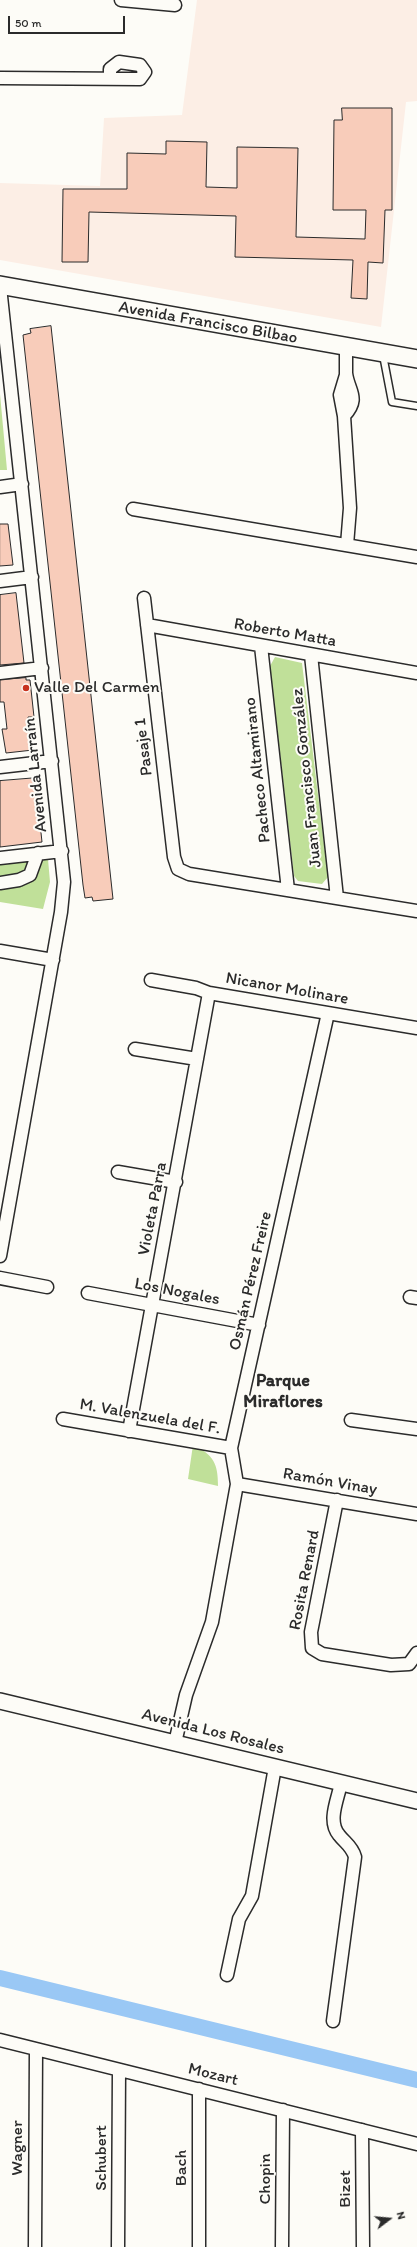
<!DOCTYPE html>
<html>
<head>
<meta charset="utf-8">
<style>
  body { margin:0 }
  #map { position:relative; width:417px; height:2247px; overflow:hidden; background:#fdfcf7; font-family:Itim,sans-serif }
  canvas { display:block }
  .north { position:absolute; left:369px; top:2199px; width:40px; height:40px; -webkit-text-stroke:3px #fdfcf7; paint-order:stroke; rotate:74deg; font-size:11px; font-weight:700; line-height:16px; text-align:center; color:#2b2b2b }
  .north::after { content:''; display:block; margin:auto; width:14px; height:18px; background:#2b2b2b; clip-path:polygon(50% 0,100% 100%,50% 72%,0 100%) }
  .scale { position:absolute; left:8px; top:16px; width:117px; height:18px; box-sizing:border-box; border:2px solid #2b2b2b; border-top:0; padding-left:5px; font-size:12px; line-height:14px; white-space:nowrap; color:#2b2b2b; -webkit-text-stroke:3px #fdfcf7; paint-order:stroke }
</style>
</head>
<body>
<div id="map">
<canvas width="417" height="2247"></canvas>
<div class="north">N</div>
<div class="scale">50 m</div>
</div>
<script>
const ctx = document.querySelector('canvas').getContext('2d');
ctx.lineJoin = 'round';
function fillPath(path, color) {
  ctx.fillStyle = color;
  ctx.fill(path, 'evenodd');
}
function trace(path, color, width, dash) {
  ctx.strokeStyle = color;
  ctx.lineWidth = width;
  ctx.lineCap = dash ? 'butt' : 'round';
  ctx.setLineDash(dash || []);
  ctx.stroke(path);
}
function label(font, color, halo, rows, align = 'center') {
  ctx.font = font + ' Itim,sans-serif';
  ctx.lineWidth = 4;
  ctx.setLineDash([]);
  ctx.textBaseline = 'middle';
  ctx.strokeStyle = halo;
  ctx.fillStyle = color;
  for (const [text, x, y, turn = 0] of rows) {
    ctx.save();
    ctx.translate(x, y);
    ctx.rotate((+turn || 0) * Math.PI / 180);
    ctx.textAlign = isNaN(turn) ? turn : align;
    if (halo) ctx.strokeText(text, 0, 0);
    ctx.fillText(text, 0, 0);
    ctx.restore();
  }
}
const built = new Path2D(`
  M197,0h220v101l-11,1 -25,225 -381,-67v-77l100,3 4,-68 78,-3z`);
const green = new Path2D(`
  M0,394l7,76h-7z
  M275,657l27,6 26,214 -6,7 -24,-3 -4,-5 -24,-210z
  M48,859l2,23 -7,27 -43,-7v-37z
  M193,1445c21,10 25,19 25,41l-30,-7z`);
const canal = new Path2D(`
  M0,1978l417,102`);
const building = new Path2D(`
  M342,108h50v102h-7l-2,53 -15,-1 -1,37 -16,-1 2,-38 -118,-3 1,-41 -147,-4 -1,50h-26l1,-73h64v-36l39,1v-13l41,1 -1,45 31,1v-41l61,1 -2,89 69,2 1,-29h-33l1,-90h8z
  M51,326l62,573 -20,2 -1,-4 -7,1 -2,-13 -60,-550 8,-2 -1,-4z
  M0,524h8l5,41 -13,1z
  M16,593l8,70 -24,2v-70z
  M26,678v2h4l4,37h-6l5,33 -27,3 -4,-24h5l-3,-27h-4v-22z
  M37,778l3,27h-2l4,37 -42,5v-66z`);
const service = new Path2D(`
  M383,355l9,47 25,4`);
const minor = new Path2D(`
  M121,0l54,5
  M0,78l140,1 5,-7 -5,-7 -21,-3 -9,7v9
  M0,287l64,595 -3,30 -61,344
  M346,375l-6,20 4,21 6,92 -3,37
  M344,416c17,-18 4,-25 2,-43 0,-9 0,-17 0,-26
  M0,487l22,-3
  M133,509l284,48
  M0,581l32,-4
  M144,598l30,259 4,12 11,5 228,37
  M147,625l270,48
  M261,646l27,244
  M311,655l26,243
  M0,673l42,-5
  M0,767l52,-6
  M0,858l62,-7
  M0,883l19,-3 11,-5 8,-22
  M0,951l53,9
  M151,980l45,8 13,5 208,35
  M135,1049l62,10
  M118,1172l58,10
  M0,1278l47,9
  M88,1293l171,32
  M410,1297l7,1
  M63,1419l168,29
  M351,1420l66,9
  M129,1431l80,-438
  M237,1484l180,30
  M337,1500l-26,132 1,16 10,6 69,11 18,-1 8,-11
  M175,1743l11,-48 26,-73 25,-138 -6,-36 97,-435
  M227,1975l12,-56 13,-23 23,-129
  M333,2021l22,-164c-3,-11 -10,-14 -16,-22 -12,-14 -1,-36 2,-52
  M0,2040l417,104
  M199,2089v158
  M362,2130l1,117
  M35,2247l1,-198
  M118,2247l1,-177
  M282,2247l1,-137`);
const tertiary = new Path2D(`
  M0,1701l417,100`);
const secondary = new Path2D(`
  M0,285l417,74`);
const markers = [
  [26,688,4,"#c8321e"]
];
const streetNames = [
  ["Avenida Francisco Bilbao",208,323,10],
  ["Roberto Matta",285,633,10],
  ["Pasaje 1",144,747,-97],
  ["Pacheco Altamirano",258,770,-96],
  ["Avenida Larraín",36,775,-96],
  ["Juan Francisco González",307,778,-96],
  ["Nicanor Molinare",287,989,10],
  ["Violeta Parra",153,1209,-79],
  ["Osmán Pérez Freire",251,1281,-77],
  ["Los Nogales",177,1292,11],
  ["M. Valenzuela del F.",150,1417,10],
  ["Ramón Vinay",330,1482,10],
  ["Rosita Renard",305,1580,-79],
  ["Avenida Los Rosales",213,1732,14],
  ["Mozart",213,2075,14],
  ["Wagner",18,2148,-90],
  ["Schubert",102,2158,-90],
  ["Bach",182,2168,-90],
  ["Chopin",266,2179,-90],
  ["Bizet",346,2189,-90]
];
const poiNames = [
  ["Valle Del Carmen",34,688]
];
const neighbourhoodNames = [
  ["Parque",283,1381],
  ["Miraflores",283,1402]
];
fillPath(built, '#fceee5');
fillPath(green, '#c0e099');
trace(canal, '#9ac8f5', 16);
fillPath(building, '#f8ccba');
trace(building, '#2b2b2b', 1);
trace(service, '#2b2b2b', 9);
trace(minor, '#2b2b2b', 15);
trace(tertiary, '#2b2b2b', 18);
trace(secondary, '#2b2b2b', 20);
trace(service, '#fdfcf7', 6);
trace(minor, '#fdfcf7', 12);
trace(tertiary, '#fdfcf7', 15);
trace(secondary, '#fdfcf7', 17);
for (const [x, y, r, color] of markers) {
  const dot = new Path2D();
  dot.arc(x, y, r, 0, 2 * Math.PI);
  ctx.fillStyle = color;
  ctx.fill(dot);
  trace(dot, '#fdfcf7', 1.5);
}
label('17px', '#2b2b2b', '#fdfcf7', streetNames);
label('17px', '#2b2b2b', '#fdfcf7', poiNames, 'left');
label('bold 18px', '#2b2b2b', '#fdfcf7', neighbourhoodNames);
</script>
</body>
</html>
